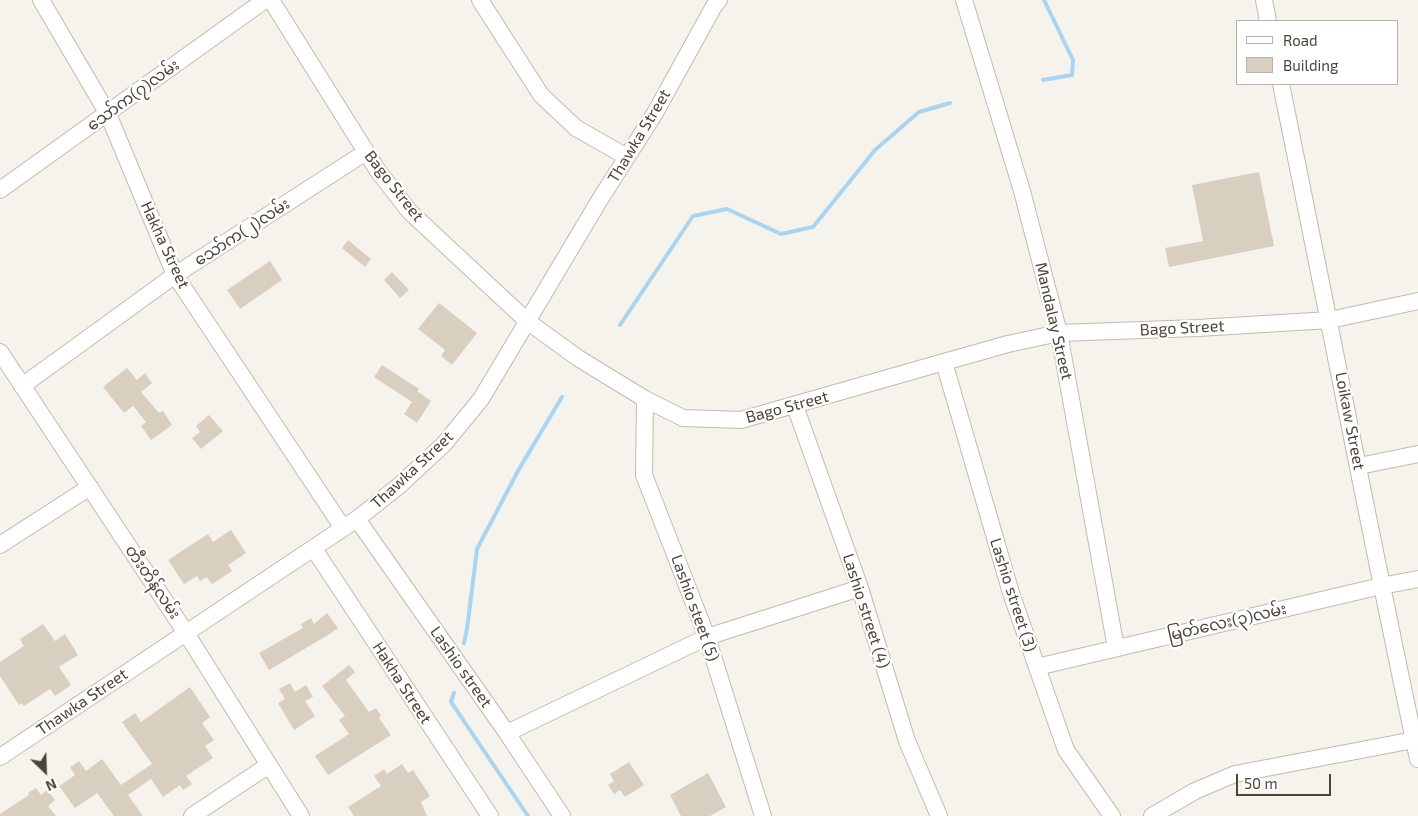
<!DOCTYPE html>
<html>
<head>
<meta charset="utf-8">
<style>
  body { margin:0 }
  #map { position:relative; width:1418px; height:816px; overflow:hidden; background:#f6f3ec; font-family:"Exo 2",sans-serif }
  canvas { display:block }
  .legend { position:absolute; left:1236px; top:20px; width:162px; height:65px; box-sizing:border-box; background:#fff; border:1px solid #b7b4b0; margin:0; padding:6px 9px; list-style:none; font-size:15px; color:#4b4439 }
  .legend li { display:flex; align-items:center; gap:10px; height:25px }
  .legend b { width:25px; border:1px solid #b7b4b0 }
  .north { position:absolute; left:20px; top:746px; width:50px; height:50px; -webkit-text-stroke:4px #fff; paint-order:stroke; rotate:156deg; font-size:14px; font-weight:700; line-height:20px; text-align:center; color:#4b4439 }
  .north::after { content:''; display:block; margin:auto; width:18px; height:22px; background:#4b4439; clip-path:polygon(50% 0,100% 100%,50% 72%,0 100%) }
  .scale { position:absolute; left:1236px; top:774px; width:95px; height:22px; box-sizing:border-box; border:2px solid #4b4439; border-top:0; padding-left:6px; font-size:15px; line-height:18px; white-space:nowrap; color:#4b4439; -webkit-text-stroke:4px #fff; paint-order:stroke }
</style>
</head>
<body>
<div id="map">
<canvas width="1418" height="816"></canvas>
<ul class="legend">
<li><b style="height:6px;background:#fff"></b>Road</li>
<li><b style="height:14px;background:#d8cfc1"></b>Building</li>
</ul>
<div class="north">N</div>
<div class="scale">50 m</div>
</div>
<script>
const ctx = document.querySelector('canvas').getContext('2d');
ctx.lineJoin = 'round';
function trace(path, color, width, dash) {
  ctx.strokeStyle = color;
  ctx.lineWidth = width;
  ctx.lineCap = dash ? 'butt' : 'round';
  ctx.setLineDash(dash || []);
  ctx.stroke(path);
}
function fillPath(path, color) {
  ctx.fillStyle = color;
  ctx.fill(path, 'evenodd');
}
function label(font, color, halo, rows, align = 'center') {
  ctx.font = font + ' "Exo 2","Noto Sans Myanmar",sans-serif';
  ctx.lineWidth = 4.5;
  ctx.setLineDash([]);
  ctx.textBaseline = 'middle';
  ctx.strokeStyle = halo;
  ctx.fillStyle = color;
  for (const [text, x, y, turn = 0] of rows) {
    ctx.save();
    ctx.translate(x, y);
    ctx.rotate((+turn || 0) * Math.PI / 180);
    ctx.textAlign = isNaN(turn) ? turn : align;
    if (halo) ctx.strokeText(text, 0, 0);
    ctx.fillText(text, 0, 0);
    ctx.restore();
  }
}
const stream = new Path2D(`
  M1043,80l29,-5 1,-15 -29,-60
  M620,325l73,-109 34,-7 54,25 32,-7 62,-77 44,-38 31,-9
  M464,643l3,-14 10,-80 42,-80 43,-72
  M454,693l-3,9 77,114`);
const building = new Path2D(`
  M1259,172l15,74 -105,21 -4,-19 38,-7 -11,-56z
  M348,240l23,19 -6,8 -23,-19z
  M270,261l12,19 -42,29 -13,-19z
  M392,272l17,18 -9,8 -16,-18z
  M439,303l38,30 -25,32 -11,-9 4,-6 -27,-21z
  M382,365l37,24 -2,2 14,10 -14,22 -13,-9 8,-12 -38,-25z
  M127,368l10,12 8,-7 7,10 -11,9 18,21 4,-2 9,14 -21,15 -10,-14 5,-4 -13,-16 -9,7 -21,-26z
  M209,415l14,16 -22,18 -9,-11 8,-6 -4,-6z
  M231,530l15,23 -18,12 4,6 -20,13 -5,-7 -7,4 -3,-5 -13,8 -16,-24 40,-26 5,8z
  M327,613l11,15 -10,7 -59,35 -10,-17 44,-25 -2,-4 10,-6 3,6z
  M43,624l12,17 10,-7 13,21 -19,12 12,18 -16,11 -5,-7 -26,17 -2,-3 -3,2 -19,-29v-14l24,-16 -4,-7z
  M349,665l6,7 -9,8 23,32 7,-4 5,8 -2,2 12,17 -63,40 -13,-19 34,-22 -10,-14 6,-4 -23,-30z
  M290,683l5,9 11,-7 7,12 -8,4 10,15 -21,14 -16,-27 7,-4 -6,-10z
  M190,687l20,30 -8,6 12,17 -9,6 8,12 -27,18 6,8 -9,6 -3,-5 -17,12 -12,-18 -23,16 15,21h-29l-17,-23 -22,15 -16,-22 16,-11 -5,-8 9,-6 7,10 16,-12 19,26 31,-21 -30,-42 13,-9 6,9z
  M629,762l15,23 -19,12 -5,-7 -6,4 -6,-9 6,-4 -4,-7z
  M402,764l6,9 5,-3 17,26 -9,6 6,14h-73l-6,-9 33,-21 -7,-10 10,-7 3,5z
  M708,773l18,34 -16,9h-29l-11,-21z
  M36,788l5,7 6,-5 8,10 -7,6 8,10h-56v-2l29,-19 -1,-2z`);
const minor = new Path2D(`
  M41,0l67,114 67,161 168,253
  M271,0l107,171 32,41 117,109 51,37 67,41 38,19 58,2 203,-58 64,-18 51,-11 139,-5 132,-8 88,-19
  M480,0l61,95 35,33 51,29
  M964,0l58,191 37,142 57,315
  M1264,0l4,21
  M1281,84c46,225 89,450 137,675
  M0,190l265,-190
  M0,352l186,281 115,183
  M944,362l67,231 55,157 46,66
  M22,386l153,-111 191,-123
  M645,399l-1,76 63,162 56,179
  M795,406l65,182 47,153 32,75
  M1359,466l59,-12
  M357,519l150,214 55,83
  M0,545l90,-58
  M314,549l176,267
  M1037,667l344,-81 37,-7
  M507,733l200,-96 153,-49
  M0,757l357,-238 43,-34 44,-41 37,-45 118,-198 56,-88 59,-107 5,-6
  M192,816l77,-51
  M1152,816l43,-25 40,-17 179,-34`);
const streetNames = [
  ["သော်က(၇)လမ်း",133,95,-36],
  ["Thawka Street",639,136,-59],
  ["Bago Street",394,186,52],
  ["သော်က(၂)လမ်း",242,232,-33],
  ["Hakha Street",165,245,65],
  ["Mandalay Street",1054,321,77],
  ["Bago Street",1182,328,-3],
  ["Bago Street",787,407,-15],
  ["Loikaw Street",1350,421,79],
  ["Thawka Street",412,470,-43],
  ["တီးတိန်လမ်း",153,582,56],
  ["Lashio street (3)",1013,595,72],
  ["Lashio steet (5)",695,608,70],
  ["Lashio street (4)",866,611,72],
  ["မြတ်လေး(၃)လမ်း",1227,622,-13],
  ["Lashio street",461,667,55],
  ["Hakha Street",402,683,57],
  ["Thawka Street",82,702,-34]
];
trace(stream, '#a9d4f2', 4);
fillPath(building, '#d8cfc1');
trace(minor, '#c2bbae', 18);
trace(minor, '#fff', 16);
label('16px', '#4b4439', '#fff', streetNames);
</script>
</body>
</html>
